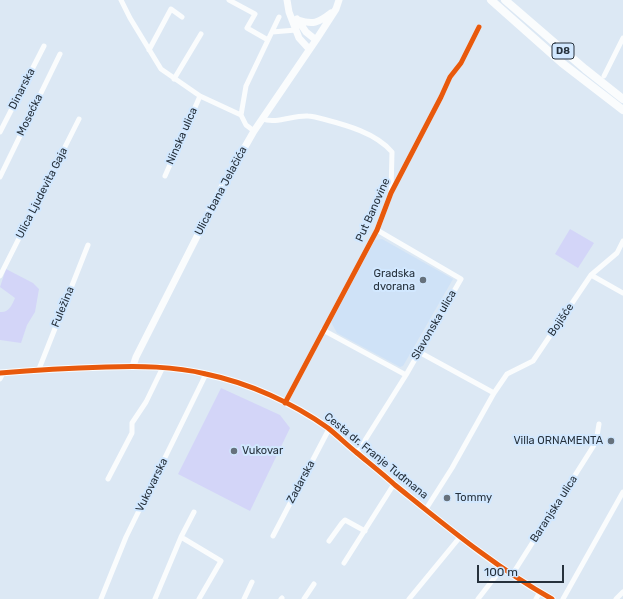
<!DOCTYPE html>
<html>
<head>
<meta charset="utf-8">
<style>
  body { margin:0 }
  #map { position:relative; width:623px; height:599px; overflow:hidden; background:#dce8f4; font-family:Rubik,sans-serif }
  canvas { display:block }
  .scale { position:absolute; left:477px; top:565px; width:87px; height:18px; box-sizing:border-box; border:2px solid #26313c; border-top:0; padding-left:5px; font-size:12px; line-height:14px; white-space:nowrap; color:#26313c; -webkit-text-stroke:3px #d2e8ff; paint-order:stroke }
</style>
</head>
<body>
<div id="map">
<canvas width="623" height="599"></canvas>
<div class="scale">100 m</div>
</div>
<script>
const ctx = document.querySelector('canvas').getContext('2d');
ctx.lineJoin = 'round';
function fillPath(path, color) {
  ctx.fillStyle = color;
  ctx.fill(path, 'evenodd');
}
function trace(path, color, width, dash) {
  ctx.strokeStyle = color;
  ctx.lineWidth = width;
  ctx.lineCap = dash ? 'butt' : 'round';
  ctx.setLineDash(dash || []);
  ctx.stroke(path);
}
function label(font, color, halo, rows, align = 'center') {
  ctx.font = font + ' Rubik,sans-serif';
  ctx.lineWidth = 4;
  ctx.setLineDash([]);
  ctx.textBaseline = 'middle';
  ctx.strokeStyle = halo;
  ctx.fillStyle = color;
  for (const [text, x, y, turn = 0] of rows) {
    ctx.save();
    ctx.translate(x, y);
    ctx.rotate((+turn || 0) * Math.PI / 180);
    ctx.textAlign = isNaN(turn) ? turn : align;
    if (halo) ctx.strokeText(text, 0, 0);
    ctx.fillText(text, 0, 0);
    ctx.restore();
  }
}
const built = new Path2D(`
  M382,239l71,40 -50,87 -3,1 -63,-34 -6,-11 44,-82z`);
const green = new Path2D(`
  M570,229l24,14 -16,25 -23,-14z
  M6,269l27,14 6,6 -4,23 -8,13 -6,18 -21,-3v-28c9,1 12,-7 15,-14l-15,-11z
  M221,388l59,27 10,13 -40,83 -72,-37z`);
const street = new Path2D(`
  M121,0l9,18 31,51 39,27 41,19
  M229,0l26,14 -8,14 21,12
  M272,32l24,-2
  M149,50l22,-41 11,8
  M604,76l19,-38
  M174,79l27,-45
  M262,119c15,5 31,-4 46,-3 5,0 10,2 15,3 23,6 53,14 69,33l-1,40
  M254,131l-8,-6 -5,-10 5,-29 33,-69
  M0,132l44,-86
  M165,176l35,-80
  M0,177l60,-123
  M591,275l32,18
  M0,276l79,-157
  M323,330l83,45
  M419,352l75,41
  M39,369l49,-124
  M0,379l3,-6
  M285,403l92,-173 14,-37 50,-96 9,-20 11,-14 18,-36
  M357,453l49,-78 55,-96 -84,-49
  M108,479l24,-46v-10l14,-21 17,-35
  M426,509l26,-41 42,-75 13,-19 26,-13 58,-86 26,-22 6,-12
  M273,536l56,-107
  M181,537l40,24 -22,38
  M329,541l13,-18 3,-3 20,11
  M344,563l50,-79
  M512,575l84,-133 3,-18
  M101,599l25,-62 80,-163
  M155,599l26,-62 13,-25
  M244,599l8,-17
  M281,599l1,-1
  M304,599l10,-15
  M409,599l51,-62
  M478,599l24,-31
  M536,599l4,-7
  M563,599l60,-107
  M616,599l7,-7`);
const secondary = new Path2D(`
  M287,0l2,12 10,26 10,11
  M297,19l9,13 10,8
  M298,20c15,5 20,3 33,-7
  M133,366l3,-9 86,-170 32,-56 62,-91 20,-31 3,-9
  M0,373c35,-3 71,-5 106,-6 34,-1 67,-1 100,7 43,9 87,29 122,54 10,8 19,17 29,25 12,10 26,21 38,32 51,41 100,82 157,114`);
const primary = new Path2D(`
  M491,0l71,63 61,47
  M505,0l80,69 38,30`);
const cycleway = new Path2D(`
  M0,373c35,-3 71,-5 106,-6 34,-1 67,-1 100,7 43,9 87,29 122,54 10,8 19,17 29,25 12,10 26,21 38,32 51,41 100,82 157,114
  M285,403l92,-173 14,-37 50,-96 9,-20 11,-14 18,-36`);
const markers = [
  [423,280,4,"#66717c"],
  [611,441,4,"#66717c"],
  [234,451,4,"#66717c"],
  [447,498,4,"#66717c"]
];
const shields = [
  [563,51,22]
];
const shieldNames = [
  ["D8",563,51]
];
const streetNames = [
  ["Dinarska",22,89,-63],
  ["Mosećka",30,115,-64],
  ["Ninska ulica",182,136,-66],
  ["Ulica bana Jelačića",221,191,-62],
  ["Ulica Ljudevita Gaja",42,193,-63],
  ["Put Banovine",373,210,-66],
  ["Fuležina",63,307,-68],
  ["Bojišće",561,320,-56],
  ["Slavonska ulica",434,325,-60],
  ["Cesta dr. Franje Tuđmana",376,456,39],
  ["Zadarska",301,482,-62],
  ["Vukovarska",152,485,-64],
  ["Baranjska ulica",554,509,-57]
];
const poiNames = [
  ["Gradska",415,274],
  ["dvorana",415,287],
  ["Villa ORNAMENTA",603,441],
  ["Vukovar",242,451,"left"],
  ["Tommy",455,498,"left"]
];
fillPath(built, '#cfe2f7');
fillPath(green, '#d3d5f8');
trace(street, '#fafcfd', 5);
trace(secondary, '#fafcfd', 7);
trace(primary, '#fafcfd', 8);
trace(cycleway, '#e8590c', 5);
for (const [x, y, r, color] of markers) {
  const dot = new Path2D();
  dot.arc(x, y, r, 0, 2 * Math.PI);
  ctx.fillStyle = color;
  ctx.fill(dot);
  trace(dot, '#d2e8ff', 1.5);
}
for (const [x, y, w] of shields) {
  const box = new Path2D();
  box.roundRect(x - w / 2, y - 8, w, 16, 3);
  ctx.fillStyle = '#d2e8ff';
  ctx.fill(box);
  trace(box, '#26313c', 1);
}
label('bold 10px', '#26313c', null, shieldNames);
label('11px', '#26313c', '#d2e8ff', streetNames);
label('11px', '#26313c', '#d2e8ff', poiNames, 'right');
</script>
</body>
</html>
